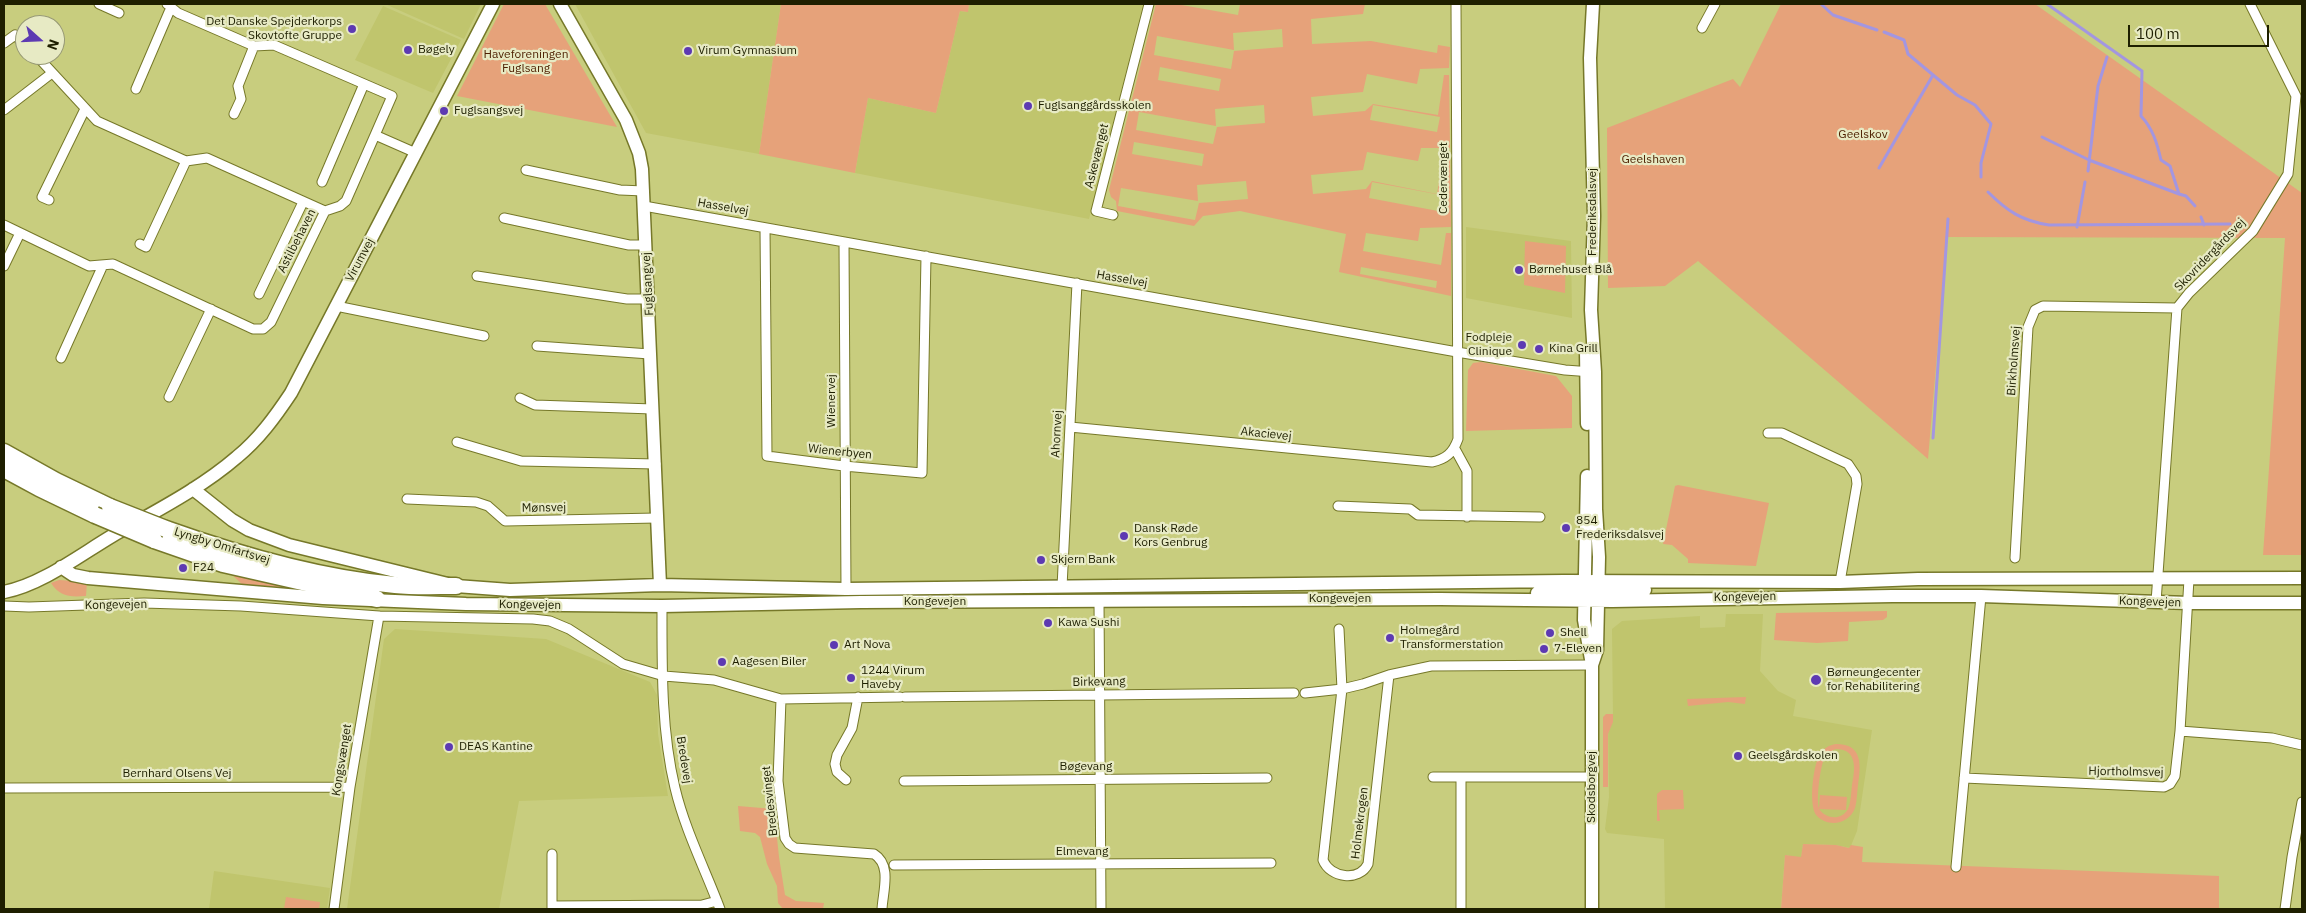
<!DOCTYPE html>
<html>
<head>
<meta charset="utf-8">
<style>
  body { margin:0 }
  #map { position:relative; width:2306px; height:913px; overflow:hidden; background:#c8cd7e; font-family:"IBM Plex Sans",sans-serif }
  canvas { display:block }
  .frame { position:absolute; inset:0; border:5px solid #1e1f00; pointer-events:none }
  .north { position:absolute; left:15px; top:15px; width:50px; height:50px; box-sizing:border-box; background:#e7eac4; border:1px solid #979976; border-radius:50%; rotate:110deg; font-size:14px; font-weight:700; line-height:20px; text-align:center; color:#1e1f00 }
  .north::after { content:''; display:block; margin:auto; width:18px; height:22px; background:#5d3ab2; clip-path:polygon(50% 0,100% 100%,50% 72%,0 100%) }
  .scale { position:absolute; left:2128px; top:25px; width:141px; height:22px; box-sizing:border-box; border:2px solid #1e1f00; border-top:0; padding-left:6px; font-size:15px; line-height:18px; white-space:nowrap; color:#1e1f00; -webkit-text-stroke:4px #e7eac4; paint-order:stroke }
</style>
</head>
<body>
<div id="map">
<canvas width="2306" height="913"></canvas>
<div class="frame"></div>
<div class="north">N</div>
<div class="scale">100 m</div>
</div>
<script>
const ctx = document.querySelector('canvas').getContext('2d');
ctx.lineJoin = 'round';
function fillPath(path, color) {
  ctx.fillStyle = color;
  ctx.fill(path, 'evenodd');
}
function trace(path, color, width, dash) {
  ctx.strokeStyle = color;
  ctx.lineWidth = width;
  ctx.lineCap = dash ? 'butt' : 'round';
  ctx.setLineDash(dash || []);
  ctx.stroke(path);
}
function label(font, color, halo, rows, align = 'center') {
  ctx.font = font + ' "IBM Plex Sans",sans-serif';
  ctx.lineWidth = 4.5;
  ctx.setLineDash([]);
  ctx.textBaseline = 'middle';
  ctx.strokeStyle = halo;
  ctx.fillStyle = color;
  for (const [text, x, y, turn = 0] of rows) {
    ctx.save();
    ctx.translate(x, y);
    ctx.rotate((+turn || 0) * Math.PI / 180);
    ctx.textAlign = isNaN(turn) ? turn : align;
    if (halo) ctx.strokeText(text, 0, 0);
    ctx.fillText(text, 0, 0);
    ctx.restore();
  }
}
const built = new Path2D(`
  M385,4h96l-17,35z
  M575,4h206l-22,150 -113,-21z
  M969,4h174l-54,215 -234,-46 13,-75 68,15 24,-102 8,1z
  M383,6l78,34 -28,53 -78,-33z
  M1466,227l105,14 1,77 -106,-20z
  M1726,614h37l-3,57 18,20 18,9 -3,16 79,14 -15,101 -7,17 -14,-3 -33,-1 -2,14 -16,-3 -4,54h-116l-1,-70 -57,-6 -2,-4 4,-32 -1,-79 5,-1 -1,-88 10,-8 78,-5v12l25,-1z
  M395,629l151,10 104,43 7,13 1,39 10,62 -149,5 -20,108h-152l37,-270z
  M214,871l116,17 -3,21h-118z`);
const green = new Path2D(`
  M504,4h41l72,123 -160,-31z
  M781,4h188l-1,8 -8,-1 -24,102 -68,-15 -13,75 -96,-19z
  M1156,4h20l62,11 2,-11h125l-2,10 -52,5 1,25 59,-3 66,12 1,-8 12,2 -1,21 -29,1 -3,15 -50,-10 -4,18 -52,5 2,19 52,-5 8,-7 65,11 6,-40h5l1,73h-29l-3,13 -51,-9 -4,18 -52,5 2,19 53,-5 6,-8 65,13 7,-41 6,1 1,73 -31,1 -2,13 -52,-8 -3,18 78,14 5,-32h5v63l-112,-24 7,-38 -106,-23 -37,5 -9,10 -77,-15 -1,-10 -5,-4 -2,-7zM1282,29l1,18 -49,4 -3,18 -77,-14 3,-19 77,14 -1,-17zM1160,67l61,12 -2,12 -61,-11zM1264,105l1,18 -48,4 -4,17 -77,-14 3,-18 77,14 -1,-17zM1373,105l67,12 -3,15 -67,-12zM1134,142l70,12 -2,12 -70,-12zM1246,181l2,18 -49,4 -4,17 -77,-14 3,-18 77,13 -1,-16zM1372,182l69,13 -3,16 -69,-13zM1361,267l76,14 -1,7 -76,-14z
  M1781,4h254l267,189v362h-39l22,-317 -338,-1 -19,222 -230,-198 -33,25 -57,2 -1,-160 126,-49 7,8z
  M1525,241l41,5 -1,47 -41,-8z
  M1481,362l75,14 16,20v32l-106,3 2,-61 5,-7z
  M1678,485l91,18 -13,63 -68,-3v-4l-16,-14 -9,-1 12,-58z
  M228,571l106,24 -89,-8z
  M59,580l28,2 -1,14c-16,1 -26,1 -35,-13z
  M1887,611v6l-4,3 -34,2 -1,19 -31,2 -43,-3 2,-27z
  M1746,697l-1,7 -17,-2 -40,4 -1,-7z
  M1606,714h7v8l-5,12v53h-5v-70z
  M1836,744c27,0 25,21 22,41 -1,7 -1,16 -3,23 -6,16 -26,20 -38,8 -9,-9 -4,-51 3,-62 4,-6 9,-9 16,-10zM1836,749c22,0 19,21 16,36 -1,8 -1,17 -4,24 -7,12 -22,10 -29,0l27,1 1,-13 -27,-2 -1,13c-3,-8 1,-40 5,-49 2,-5 7,-8 12,-10z
  M1662,790h21l1,19 -25,1 1,11h-3v-27z
  M738,806l36,3 5,48 6,38 11,6 28,2 -1,6h-40l-5,-6 -1,-17 -10,-22 -7,-27 -5,-4 -15,-2z
  M1803,844l33,1 13,3 2,-3 12,2 -1,15 357,14v33h-438l4,-54 16,2z
  M286,897l34,5 -1,7h-35z`);
const stream = new Path2D(`
  M1821,4l12,11 44,15
  M2047,4l95,67 -1,45c12,13 16,27 20,44l9,6 9,28 7,2 9,10
  M1884,32l20,8 4,14 49,41 18,10 16,19 -10,39v14
  M2042,137l47,23 90,34
  M1879,168l54,-93
  M2088,171l10,-85 9,-29
  M1988,192c19,19 34,29 61,33l181,-1
  M2201,217l3,8
  M2077,227l8,-45
  M1933,438l15,-219`);
const street = new Path2D(`
  M99,4l20,9
  M167,4l11,9 76,33 20,-1 118,51 -17,39
  M1702,28l13,-24
  M4,43l11,-8 10,10
  M36,55l61,66 89,40 21,-3 118,53
  M136,89l33,-77 3,-2
  M4,110l48,-37
  M234,114l7,-15 -3,-13 16,-40
  M526,170l94,20 24,1
  M322,182l42,-98
  M49,200l-7,-3 43,-88
  M644,206l813,146 108,18 27,2
  M1113,215l-17,-4 53,-207
  M504,218l125,27h17
  M4,225l85,41 24,-2 140,65h10l8,-7 54,-111 15,-5 6,-5 29,-66 41,18
  M765,228l2,228 77,10 78,7 4,-217
  M844,242l2,347
  M140,244l6,3 40,-86
  M4,266l16,-33
  M477,276l150,23h21
  M259,294l44,-92
  M336,306l148,30
  M537,346l113,8
  M61,358l42,-93
  M169,397l42,-88
  M520,398l15,7 118,4
  M1070,427l362,35c14,-3 21,-9 26,-23l-2,-435
  M1768,433h14l66,31 8,12 1,8 -17,98
  M457,442l64,19 135,3
  M1455,449l12,22v46
  M407,499l69,3 12,4 17,15 152,-3
  M1338,506l72,3 8,6 122,2
  M2015,558l13,-231 7,-17 8,-4 134,2
  M1062,587l15,-304
  M1099,601l2,308
  M2156,602l21,-294 12,-15 64,-62 35,-57 8,-78 -46,-92
  M4,606l25,1 115,-4 97,3 138,10 154,3 17,2 19,8 54,35 41,12 50,4 67,19 119,-2
  M662,606c0,60 -1,124 13,182 10,42 30,81 45,121
  M1339,629l3,60 -19,171c7,18 36,22 45,4l21,-189
  M1305,693l37,-4 21,-5 26,-9 42,-9 161,-1
  M905,697l389,-4
  M781,699l-3,82 7,57 4,6 6,4 79,6c18,11 9,37 8,55
  M2180,731l92,7 30,7
  M1433,777h159
  M1461,777v132
  M1964,778l200,9 6,-3 5,-8 5,-45 9,-152
  M846,780l-9,-8 -2,-8 2,-9 15,-27 6,-31
  M904,781l363,-3
  M4,788l346,-1
  M894,865l377,-2
  M1956,867l25,-271
  M552,906l150,-1 15,-4
  M334,909l16,-122 29,-171
  M552,909v-55
  M2285,909l7,-52 10,-55`);
const secondary = new Path2D(`
  M560,4l66,116 13,33 3,16 18,416
  M1586,351l1,73
  M1587,476l-3,144 8,45
  M193,489l39,31 17,10 40,15 167,41 54,4 150,-5 186,4 718,-8 276,1 78,-3 384,-1
  M61,567l12,8 15,3 235,20 143,6 196,2 199,-4 579,-3 172,2 280,-5h89l208,7h113
  M4,592c37,-7 76,-37 108,-56 42,-24 88,-47 125,-79 22,-18 38,-40 54,-64l202,-389
  M1537,593l48,-3 7,-2
  M1591,593l7,-2 47,-1
  M1592,909v-244l5,-15 2,-93 -3,-48 -1,-137 -4,-62 3,-94 -4,-158 3,-54`);
const highway = new Path2D(`
  M4,452l52,29 54,26
  M4,469l35,19 56,27
  M166,529c73,26 151,49 229,56 20,2 41,1 61,1
  M154,540l69,24 154,35`);
const highwayBridge = new Path2D(`
  M110,507l56,22
  M95,515l59,25`);
const markers = [
  [352,29,5,"#5d3ab2"],
  [408,50,5,"#5d3ab2"],
  [688,51,5,"#5d3ab2"],
  [1028,106,5,"#5d3ab2"],
  [444,111,5,"#5d3ab2"],
  [1519,270,5,"#5d3ab2"],
  [1522,345,5,"#5d3ab2"],
  [1539,349,5,"#5d3ab2"],
  [1566,528,5,"#5d3ab2"],
  [1124,536,5,"#5d3ab2"],
  [1041,560,5,"#5d3ab2"],
  [183,568,5,"#5d3ab2"],
  [1048,623,5,"#5d3ab2"],
  [1550,633,5,"#5d3ab2"],
  [1390,638,5,"#5d3ab2"],
  [834,645,5,"#5d3ab2"],
  [1544,649,5,"#5d3ab2"],
  [722,662,5,"#5d3ab2"],
  [851,678,5,"#5d3ab2"],
  [1816,680,6,"#5d3ab2"],
  [449,747,5,"#5d3ab2"],
  [1738,756,5,"#5d3ab2"]
];
const poiNames = [
  ["Det Danske Spejderkorps",342,22,"right"],
  ["Skovtofte Gruppe",342,36,"right"],
  ["Bøgely",418,50],
  ["Virum Gymnasium",698,51],
  ["Fuglsanggårdsskolen",1038,106],
  ["Fuglsangsvej",454,111],
  ["Børnehuset Blå",1529,270],
  ["Fodpleje",1512,338,"right"],
  ["Clinique",1512,352,"right"],
  ["Kina Grill",1549,349],
  ["854",1576,521],
  ["Frederiksdalsvej",1576,535],
  ["Dansk Røde",1134,529],
  ["Kors Genbrug",1134,543],
  ["Skjern Bank",1051,560],
  ["F24",193,568],
  ["Kawa Sushi",1058,623],
  ["Holmegård",1400,631],
  ["Transformerstation",1400,645],
  ["Shell",1560,633],
  ["Art Nova",844,645],
  ["7-Eleven",1554,649],
  ["Aagesen Biler",732,662],
  ["1244 Virum",861,671],
  ["Haveby",861,685],
  ["Børneungecenter",1827,673],
  ["for Rehabilitering",1827,687],
  ["DEAS Kantine",459,747],
  ["Geelsgårdskolen",1748,756]
];
const parkNames = [
  ["Haveforeningen",526,55],
  ["Fuglsang",526,69],
  ["Geelskov",1863,135],
  ["Geelshaven",1653,160]
];
const streetNames = [
  ["Askevænget",1097,156,-76],
  ["Cedervænget",1444,178,-90],
  ["Hasselvej",723,207,10],
  ["Frederiksdalsvej",1593,212,-90],
  ["Astilbehaven",297,241,-63],
  ["Skovridergårdsvej",2210,255,-46],
  ["Virumvej",360,260,-62],
  ["Hasselvej",1122,279,10],
  ["Fuglsangvej",648,284,-93],
  ["Birkholmsvej",2014,361,-86],
  ["Wienervej",832,401,-90],
  ["Ahornvej",1057,434,-87],
  ["Akacievej",1266,434,6],
  ["Wienerbyen",840,452,6],
  ["Mønsvej",544,508,-1],
  ["Lyngby Omfartsvej",222,546,17],
  ["Kongevejen",1745,597,-1],
  ["Kongevejen",1340,599],
  ["Kongevejen",935,602],
  ["Kongevejen",2150,602,2],
  ["Kongevejen",116,605,-1],
  ["Kongevejen",530,605,1],
  ["Birkevang",1099,682,-1],
  ["Kongsvænget",342,760,-81],
  ["Bredevej",684,760,81],
  ["Bøgevang",1086,767],
  ["Hjortholmsvej",2126,772,1],
  ["Bernhard Olsens Vej",177,774],
  ["Skodsborgvej",1592,787,-90],
  ["Bredesvinget",770,801,-96],
  ["Holmekrogen",1360,823,-83],
  ["Elmevang",1082,852]
];
fillPath(built, '#c0c56d');
fillPath(green, '#e6a27a');
trace(stream, '#a396e0', 3);
trace(street, '#767829', 11);
trace(secondary, '#767829', 15);
trace(highway, '#767829', 19);
trace(street, '#fff', 9);
trace(secondary, '#fff', 12);
trace(highway, '#fff', 16);
trace(highwayBridge, '#767829', 19, []);
trace(highwayBridge, '#fff', 16);
for (const [x, y, r, color] of markers) {
  const dot = new Path2D();
  dot.arc(x, y, r, 0, 2 * Math.PI);
  ctx.fillStyle = color;
  ctx.fill(dot);
  trace(dot, '#e7eac4', 2);
}
label('12px', '#1e1f00', '#e7eac4', poiNames, 'left');
label('12px', '#4d1f00', '#e7eac4', parkNames);
label('12px', '#1e1f00', '#e7eac4', streetNames);
</script>
</body>
</html>
